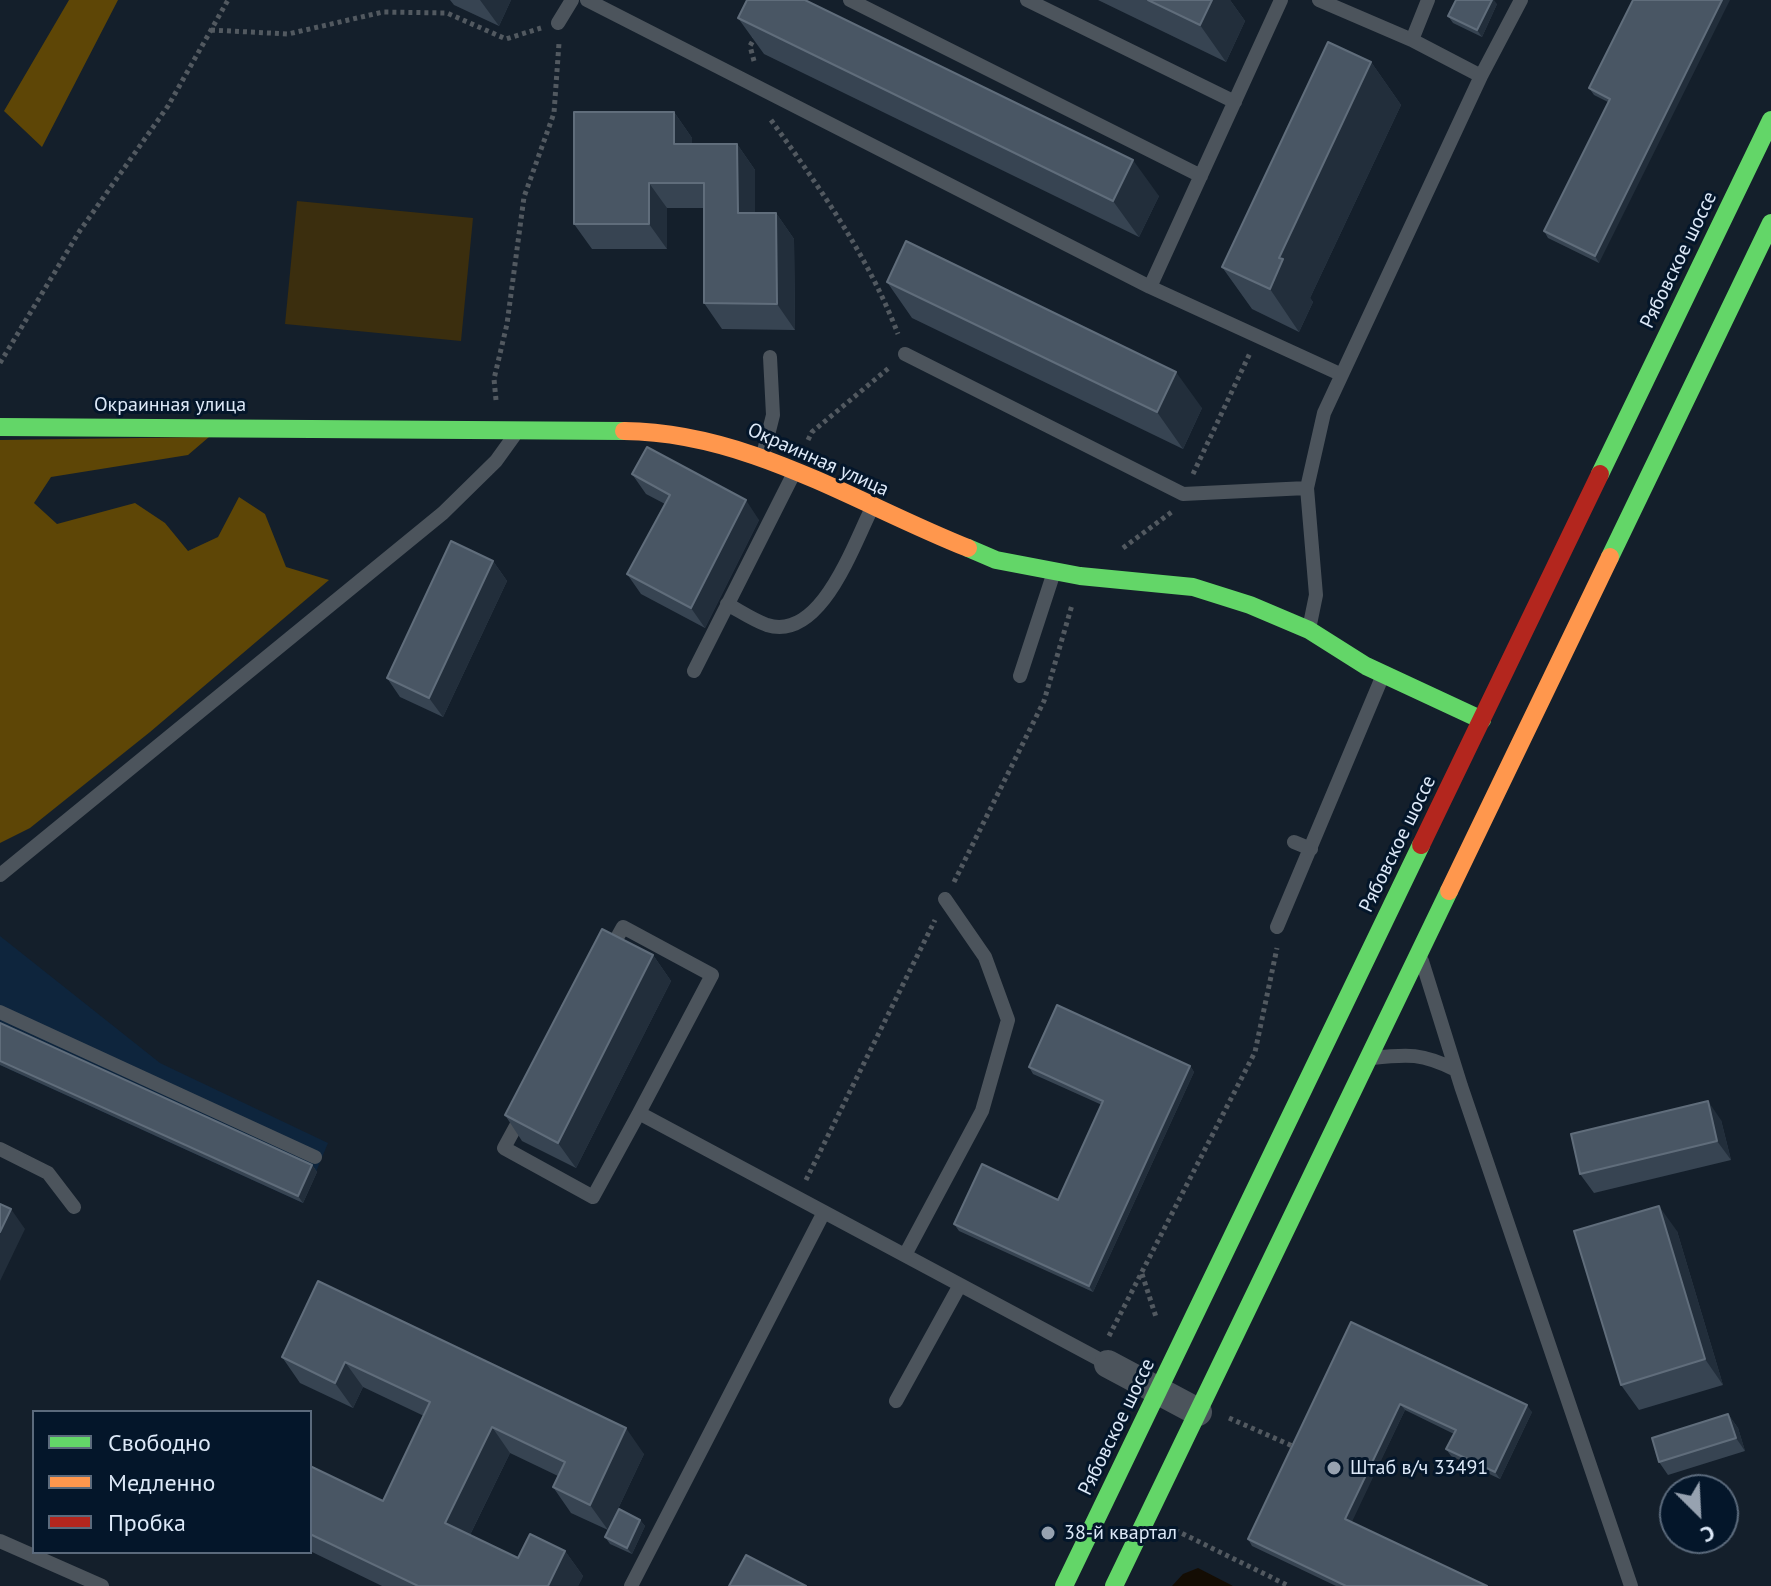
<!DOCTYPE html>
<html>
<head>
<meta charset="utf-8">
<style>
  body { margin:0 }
  #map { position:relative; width:1771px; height:1586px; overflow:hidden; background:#141f2b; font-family:"PT Sans",sans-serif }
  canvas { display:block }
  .legend { position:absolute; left:32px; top:1410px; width:280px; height:144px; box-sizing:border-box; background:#04162a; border:2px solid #5b6a7c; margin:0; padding:10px 14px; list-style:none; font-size:24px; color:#dde9f8 }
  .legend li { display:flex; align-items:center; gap:16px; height:40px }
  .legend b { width:40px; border:2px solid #5b6a7c }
  .north { position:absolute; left:1659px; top:1474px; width:80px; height:80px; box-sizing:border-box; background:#04162a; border:2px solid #5b6a7c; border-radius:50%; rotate:156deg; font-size:22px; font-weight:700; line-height:32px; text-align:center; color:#dde9f8 }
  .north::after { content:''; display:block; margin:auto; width:28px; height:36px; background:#97a2b0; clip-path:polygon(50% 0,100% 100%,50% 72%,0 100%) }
</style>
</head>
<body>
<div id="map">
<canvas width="1771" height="1586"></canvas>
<ul class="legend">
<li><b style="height:10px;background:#63d668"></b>Свободно</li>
<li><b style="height:10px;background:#ff974d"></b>Медленно</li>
<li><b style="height:10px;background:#b3261e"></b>Пробка</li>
</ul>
<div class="north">С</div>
</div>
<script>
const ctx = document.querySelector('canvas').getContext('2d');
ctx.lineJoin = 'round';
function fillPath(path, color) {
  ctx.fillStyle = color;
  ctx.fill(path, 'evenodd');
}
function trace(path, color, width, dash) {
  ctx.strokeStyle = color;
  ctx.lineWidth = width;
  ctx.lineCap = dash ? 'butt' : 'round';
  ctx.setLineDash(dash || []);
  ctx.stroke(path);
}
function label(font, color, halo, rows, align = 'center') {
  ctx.font = font + ' "PT Sans",sans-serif';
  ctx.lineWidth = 6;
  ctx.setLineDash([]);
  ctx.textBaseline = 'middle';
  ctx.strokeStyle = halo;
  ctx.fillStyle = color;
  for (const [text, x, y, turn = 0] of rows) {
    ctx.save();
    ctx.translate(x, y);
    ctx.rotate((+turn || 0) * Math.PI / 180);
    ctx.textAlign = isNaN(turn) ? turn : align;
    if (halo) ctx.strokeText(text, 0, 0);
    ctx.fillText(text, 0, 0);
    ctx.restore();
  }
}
const built = new Path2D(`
  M0,936l160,127 168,80 -25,60 -303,-138z`);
const green = new Path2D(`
  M297,201l176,17 -12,123 -176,-17z`);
const forest = new Path2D(`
  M69,0h49l-76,147 -38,-36z
  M209,437l-21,18 -137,22 -17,26 23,21 78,-21 30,20 23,28 30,-14 21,-40 26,17 21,53 43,13 -179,152 -120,96 -30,15v-403z`);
const water = new Path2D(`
  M1198,1568l35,18h-61l11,-12z`);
const path = new Path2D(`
  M211,30l77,4 95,-22 64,1 59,26 35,-11
  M754,61l-4,-15 5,-9
  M771,120c49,68 97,136 127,214
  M0,363l79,-131 89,-126 60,-106
  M496,400l-2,-21 13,-55 17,-127 30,-84 5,-70
  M808,440l4,-8 78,-65
  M1193,474l57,-121
  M1123,548l50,-37
  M954,882l90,-181 28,-96
  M806,1180l129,-260
  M1142,1274l14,43
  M1109,1336l146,-284 22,-104
  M1229,1418l68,30
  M1175,1530l114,56`);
const lane = new Path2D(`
  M587,0l563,287 190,87
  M850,0l351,176
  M1027,0l208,102
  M1319,0l93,40
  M558,23l14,-23
  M1481,76l40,-76
  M1150,287l131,-287
  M905,354l278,140 124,-6
  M763,455l10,-40 -3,-58
  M727,604c13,7 26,16 40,21 54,17 86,-80 105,-117
  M1309,629l7,-34 -9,-107 17,-75 157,-337 -69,-36 16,-40
  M694,671l101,-200
  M1020,676l34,-104
  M1294,842l17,7
  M0,875l443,-362 53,-52 18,-25
  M1277,927l106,-252
  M609,952l14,-25 89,48 -73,138 469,251
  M1422,961l39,125 170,500
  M0,1012l315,145
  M1372,1058c36,-4 50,-5 84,12
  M522,1115l-18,33 89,49 46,-84
  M0,1149l48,24 26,34
  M905,1255l77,-144 26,-91 -23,-63 -40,-58
  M896,1401l64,-116
  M0,1541l102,45
  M631,1586l193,-374`);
const street = new Path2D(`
  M1108,1364l90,48`);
const fast = new Path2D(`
  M0,427l624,4
  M1600,474l171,-354
  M968,548l28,12 84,16 113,11 57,18 59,25 57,36 116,54
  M1610,557l161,-334
  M1064,1586l357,-741
  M1114,1586l335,-695`);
const slow = new Path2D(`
  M624,431c124,1 231,72 344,117
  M1449,891l161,-334`);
const jam = new Path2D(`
  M1421,845l179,-371`);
const wall = new Path2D(`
  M450,0h61l-12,26 -45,-21z
  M1098,0h132l15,21 -19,41z
  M1633,0l-34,263 -51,-25 -4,-7 64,-129 -14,-7 -5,-7z
  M1497,4l-15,33 -29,-14 -5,-7z
  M738,18l421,178 -20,41 -375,-183z
  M1371,62l30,43 -91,193 3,4 -14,30 -47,-23 -30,-42z
  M674,112l18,26v6h45l18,26v43h21l18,26 1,91 -73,-1 -18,-26v-95h-37v41h-75l-18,-25z
  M887,282l315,126 -19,41 -271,-131z
  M632,474l127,46 -54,108 -64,-34 -14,-20 38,-70 -19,-10z
  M493,561l14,20 -64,136 -43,-20 -13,-19z
  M653,955l18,26 -95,187 -54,-27 -17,-26z
  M0,1023l312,142 5,7 -14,31 -303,-138z
  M1190,1066l4,6 -101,220 -134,-61 -5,-7 104,-24 44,-95 -69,-31 -4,-7z
  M1721,1120l10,40 -137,33 -14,-19z
  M1677,1231l46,154 -84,25 -18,-25z
  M318,1281l326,173 -36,76 -37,-17 -18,-26 5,-11 -48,-23 -40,82 48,23 47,-7 18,25 -5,10h-196l-72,-35v-85l73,35 41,-85 -61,-29 -10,21 -53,-25 -18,-26z
  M1351,1322l181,90 -32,67 -49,-23 -5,-7 8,-15 -49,-24 -54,112 136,64h-151l-84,-40 -4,-7z
  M1728,1414l10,14 7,23 -77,24 -9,-13z
  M640,1520l5,6 -13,28 -22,-10 -5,-7z`);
const shadedWall = new Path2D(`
  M480,0h31l-12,26z
  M1212,0h18l15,21 -19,41 -26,-37z
  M1492,0h2l3,4 -15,33 -5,-7z
  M1722,0h8l-131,263 -4,-7z
  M1371,62l30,43 -91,193 3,4 -14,30 -29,-43 9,-31z
  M674,112l18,26v32l-18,-26z
  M737,144l18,26v69l-17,-26z
  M1133,160l26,36 -20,41 -26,-36z
  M649,183l18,25v41l-18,-25z
  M776,213l18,26 1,91 -18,-26z
  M1176,372l26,36 -19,41 -26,-37z
  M746,500l13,20 -54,108 -14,-20z
  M493,561l14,20 -64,136 -14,-19z
  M653,955l18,26 -95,187 -18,-25z
  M1190,1066l4,6 -101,220 -4,-6z
  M1708,1101l13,19 10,40 -14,-19z
  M312,1165l5,7 -14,31 -5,-7z
  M1659,1206l18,25 46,154 -18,-26z
  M11,1209l14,20 -25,52v-49z
  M345,1362l18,25 -10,21 -18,-25z
  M1400,1404l5,6 -55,116 -5,-7z
  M1527,1405l5,7 -32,67 -5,-7z
  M1728,1414l10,14 7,23 -9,-13z
  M492,1427l18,26 -47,96 -18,-26z
  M626,1428l18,26 -36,76 -18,-25z
  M640,1520l5,6 -13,28 -5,-6z
  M565,1551l18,25 -5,10h-30z`);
const building = new Path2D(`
  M747,0h58l328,160 -20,41 -375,-183z
  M1148,0h64l-12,25z
  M1456,0h36l-15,30 -29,-14z
  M1633,0h89l-127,256 -51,-25 66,-132 -21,-11z
  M1328,42l43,20 -92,196 4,1 -13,30 -48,-22z
  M574,112h100v32h63l1,69h38l1,91 -73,-1v-120h-55v41h-75z
  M906,241l270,131 -19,40 -270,-130z
  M647,447l99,53 -55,108 -64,-34 43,-79 -38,-21z
  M451,541l42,20 -64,137 -42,-20z
  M602,929l51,26 -95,188 -53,-28z
  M1057,1005l133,61 -101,220 -135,-62 28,-60 76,36 45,-99 -74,-34z
  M0,1023l312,142 -14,31 -298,-135z
  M1708,1101l9,40 -137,33 -9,-40z
  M0,1204l11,5 -11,23z
  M1659,1206l46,153 -84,26 -47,-154z
  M318,1281l308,147 -36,77 -37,-18 12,-25 -73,-35 -47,96 73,35 12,-24 35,17 -17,35h-130l-108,-52v-68l73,35 47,-99 -85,-40 -10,21 -53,-26z
  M1351,1322l176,83 -32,67 -49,-23 10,-19 -56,-26 -55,115 142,67h-141l-98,-47z
  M1728,1414l8,24 -77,24 -7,-24z
  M619,1509l21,11 -13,28 -22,-11z
  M746,1555l60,31h-77z`);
const markers = [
  [1334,1468,8,"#97a2b0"],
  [1048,1533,8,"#97a2b0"]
];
const streetNames = [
  ["Рябовское шоссе",1679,260,-64],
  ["Окраинная улица",170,405],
  ["Окраинная улица",818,460,24],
  ["Рябовское шоссе",1398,844,-64],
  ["Рябовское шоссе",1117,1427,-64]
];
const poiNames = [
  ["Штаб в/ч 33491",1350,1468],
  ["38-й квартал",1064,1533]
];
fillPath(built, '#0e253d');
fillPath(green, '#3b2e0e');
fillPath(forest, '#5e4606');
fillPath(water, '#140d04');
trace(path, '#525960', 5, [4, 4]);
trace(lane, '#4c545c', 14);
trace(street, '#4c545c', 28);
trace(fast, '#63d668', 18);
trace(slow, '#ff974d', 18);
trace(jam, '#b3261e', 18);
fillPath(wall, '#374452');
fillPath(shadedWall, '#222e3b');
fillPath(building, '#495664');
trace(building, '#606d7b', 2);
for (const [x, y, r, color] of markers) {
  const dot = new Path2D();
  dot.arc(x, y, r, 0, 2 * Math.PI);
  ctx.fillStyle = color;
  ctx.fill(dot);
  trace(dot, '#04162a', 3);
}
label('20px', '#dde9f8', '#04162a', streetNames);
label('20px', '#dde9f8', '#04162a', poiNames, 'left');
</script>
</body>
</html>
